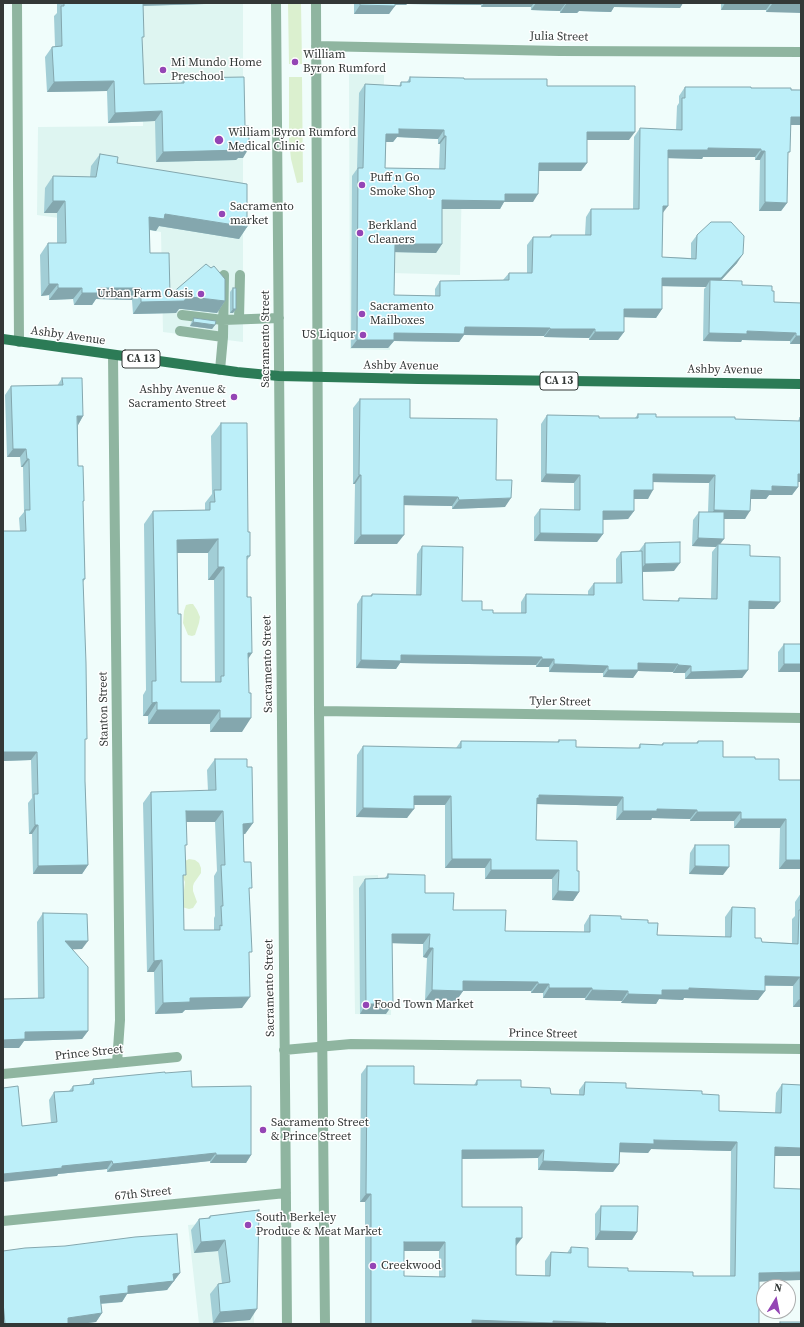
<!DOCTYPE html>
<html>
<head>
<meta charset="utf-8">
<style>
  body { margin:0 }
  #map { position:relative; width:804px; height:1327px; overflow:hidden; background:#f0fdfb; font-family:"Source Serif 4",serif }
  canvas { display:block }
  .frame { position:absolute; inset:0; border:4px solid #333837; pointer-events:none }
  .north { position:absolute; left:756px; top:1279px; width:40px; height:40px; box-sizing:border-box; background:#fff; border:1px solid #adafaf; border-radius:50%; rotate:10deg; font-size:11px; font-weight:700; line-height:16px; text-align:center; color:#333837 }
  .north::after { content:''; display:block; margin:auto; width:14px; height:18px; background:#9445b5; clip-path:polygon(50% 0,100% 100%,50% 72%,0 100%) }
</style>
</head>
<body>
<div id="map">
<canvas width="804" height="1327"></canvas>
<div class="frame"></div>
<div class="north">N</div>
</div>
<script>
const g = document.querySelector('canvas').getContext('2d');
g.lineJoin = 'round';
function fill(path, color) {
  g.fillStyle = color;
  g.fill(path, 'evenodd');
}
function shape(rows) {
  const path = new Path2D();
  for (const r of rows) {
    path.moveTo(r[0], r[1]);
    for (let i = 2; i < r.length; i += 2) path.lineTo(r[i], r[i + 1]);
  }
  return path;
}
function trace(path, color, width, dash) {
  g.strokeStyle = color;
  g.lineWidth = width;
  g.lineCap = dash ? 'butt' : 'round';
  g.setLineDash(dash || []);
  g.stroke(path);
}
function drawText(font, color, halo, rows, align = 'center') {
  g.font = font + ' "Source Serif 4",serif';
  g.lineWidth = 3;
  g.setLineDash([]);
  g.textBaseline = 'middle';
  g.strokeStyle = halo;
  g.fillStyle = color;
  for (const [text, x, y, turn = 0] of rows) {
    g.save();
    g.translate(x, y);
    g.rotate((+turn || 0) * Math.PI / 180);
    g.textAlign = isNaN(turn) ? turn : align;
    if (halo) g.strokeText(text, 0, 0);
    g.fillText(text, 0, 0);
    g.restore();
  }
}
fill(shape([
  [142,3,243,3,243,342,163,332,161,232,37,215,38,127,143,126],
  [349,74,384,75,383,176,462,177,460,275,392,273,390,350,350,349],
  [378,875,380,964,392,964,391,1015,355,1014,353,876],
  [255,1220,254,1324,199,1324,188,1225]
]), '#def5f1');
fill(shape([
  [288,3,301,3,302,64,289,64],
  [289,77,302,77,303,182,297,183,291,159,289,140],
  [190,604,193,604,197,610,200,617,199,623,195,635,192,636,188,635,183,623,184,611,186,605],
  [189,859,195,860,199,863,201,868,201,873,194,883,193,886,193,891,197,902,193,908,189,909,182,907,185,882,180,871,183,862]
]), '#dbf0cf');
trace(shape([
  [17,3,19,342],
  [276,3,287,1324],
  [316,3,319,711,325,1324],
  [316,46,560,51,801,52],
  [182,315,223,320,279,318],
  [239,319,240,275],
  [180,331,223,337],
  [113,355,120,1020,117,1063],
  [220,370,223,337,224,275],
  [319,711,801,718],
  [284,1050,351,1044,801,1049],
  [3,1074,177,1057],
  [3,1221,286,1193]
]), '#8fb5a0', 10);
trace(shape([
  [3,339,237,372,279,376,418,379,801,384]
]), '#2c7b56', 10);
fill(shape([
  [57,3,238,3,143,6,142,40,144,84,181,83,184,78,243,158,238,158,236,160,156,162,155,121,108,123,107,91,47,92,45,57,52,47,55,46,54,16,57,13],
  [354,3,683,3,680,8,614,7,611,12,579,11,577,13,560,13,560,11,531,10,531,7,481,7,481,5,407,4,406,5,395,5,389,14,354,14],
  [721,3,801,3,766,12,766,10,721,10],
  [410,77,464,79,547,86,629,140,587,140,587,163,581,171,539,171,533,202,504,202,500,209,442,209,442,244,436,253,395,252,394,295,435,296,435,289,440,281,503,280,509,273,527,273,527,245,533,237,549,237,551,235,585,235,586,217,591,209,633,209,634,137,640,128,676,130,677,106,679,103,679,96,685,87,751,88,801,90,801,125,791,125,788,156,787,203,781,211,759,211,760,160,755,160,755,157,703,157,702,159,668,158,663,213,662,257,691,258,691,243,697,235,737,263,720,281,772,291,774,302,801,303,801,344,790,344,790,341,742,340,741,342,703,341,704,289,706,287,662,286,662,309,656,318,624,317,624,332,618,340,589,340,589,338,544,337,544,336,464,335,459,342,394,341,388,348,351,348,352,176,357,169,359,93,365,84,399,86,401,82,407,82],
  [397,137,438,139,438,144,440,144,439,169,385,168,386,142,393,142],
  [100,154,247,227,239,239,159,226,156,231,150,230,150,253,170,295,225,301,217,313,182,309,179,309,176,313,133,314,132,300,96,299,92,305,74,305,73,299,49,300,49,295,41,296,40,255,48,243,57,243,57,213,44,213,45,188,53,176,90,177,91,166],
  [233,288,236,309,233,313,230,313,230,292],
  [194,318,215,325,212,329,190,326,191,323],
  [62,378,83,416,78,425,78,466,83,504,85,579,83,582,85,781,88,865,82,874,33,874,32,834,29,834,28,803,32,798,31,760,3,761,20,531,19,518,24,512,23,467,21,467,20,457,7,457,5,395,11,386,57,386],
  [360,399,410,418,496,480,505,507,452,509,452,506,404,505,397,544,354,544,355,484,353,484,353,408],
  [638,414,656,417,798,421,800,417,798,487,792,495,769,495,766,499,751,499,745,519,724,519,720,544,750,556,774,609,749,609,748,670,742,678,685,679,685,673,673,673,673,672,638,671,633,678,603,677,603,673,549,672,549,667,536,667,536,665,400,663,396,669,356,668,357,604,362,596,370,596,372,594,416,595,417,554,422,546,462,601,482,610,493,613,521,613,521,602,526,594,588,595,588,591,594,583,616,583,616,559,621,552,639,551,645,543,674,571,643,572,643,600,677,601,679,598,711,599,712,552,716,547,692,546,693,520,699,512,708,512,709,483,653,482,648,499,634,499,634,511,628,519,603,520,603,534,597,542,534,541,534,517,540,509,574,510,574,483,541,482,541,424,547,415,599,418,635,418],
  [221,423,248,532,250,556,247,560,248,659,242,732,210,732,210,724,148,724,148,716,143,716,143,695,146,690,144,524,153,511,205,510,205,503,212,494,211,436],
  [177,553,208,553,208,580,214,580,215,682,181,682,178,614],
  [784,644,801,644,778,672,778,652],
  [559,740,576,747,638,748,640,744,661,745,663,743,696,743,698,741,723,757,755,759,779,780,801,869,779,869,780,828,734,828,734,821,690,821,690,819,652,818,651,820,616,820,617,806,537,804,536,840,577,871,579,892,573,901,552,900,552,879,485,879,485,868,445,868,445,805,414,805,407,818,356,817,357,755,363,746,456,748,461,741,557,742],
  [215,759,247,767,253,823,245,834,244,834,244,862,249,892,249,956,242,1008,185,1010,182,1013,155,1014,154,972,147,972,143,803,151,792,208,791,207,770],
  [186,822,215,822,217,871,214,876,215,916,214,918,214,930,184,930,183,879],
  [695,845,723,875,689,874,690,853],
  [388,874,425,893,453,910,505,931,584,932,584,925,590,915,621,919,648,923,657,935,725,937,725,917,732,907,755,938,762,942,792,943,792,919,795,916,795,902,801,893,801,1007,793,1007,793,986,765,986,765,991,758,1000,684,998,683,1000,659,999,656,1004,621,1003,622,1001,585,1000,585,998,543,998,543,993,531,993,531,991,463,991,456,1001,425,1000,427,958,423,957,423,944,392,943,386,1014,360,1014,359,888,365,879,385,878],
  [43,913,82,949,72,949,88,1031,82,1039,24,1041,19,1048,38,998,37,922],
  [367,1066,414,1084,474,1085,477,1080,521,1087,551,1094,579,1095,579,1090,585,1082,626,1088,702,1094,719,1111,775,1113,776,1093,782,1084,801,1085,775,1156,759,1281,759,1324,365,1324,365,1202,360,1202,361,1074],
  [651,1149,731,1151,730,1276,693,1276,628,1271,588,1267,571,1247,567,1253,551,1252,545,1261,545,1276,516,1275,516,1246,462,1207,462,1159,538,1158,538,1170,613,1172,619,1164,619,1152,648,1153],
  [404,1251,439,1251,439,1277,404,1276],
  [165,1073,192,1087,251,1155,246,1163,210,1163,210,1161,107,1172,107,1169,58,1174,57,1176,22,1126,51,1123,49,1100,54,1092,69,1091,73,1086,89,1084,93,1079],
  [601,1206,637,1232,632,1240,595,1240,595,1214],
  [259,1210,250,1320,213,1323,210,1294,218,1284,222,1283,218,1251,194,1253,191,1230,199,1219,208,1218,210,1216],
  [3,1251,180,1273,167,1290,127,1294,122,1302,101,1304,102,1313,96,1322,80,1324,3,1324]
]), '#a2ced6');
fill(shape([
  [138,3,238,3,136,6],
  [391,3,482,3,481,5,407,4,406,5,389,5],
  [484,3,534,3,531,7,481,7],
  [536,3,566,3,560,11,531,10],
  [583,3,683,3,680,8,614,7,611,12,579,11,577,13,560,13,566,4],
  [725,3,771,3,766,10,721,10],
  [772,4,801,4,801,13,766,12],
  [360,5,395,6,389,14,354,14],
  [114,81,107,91,47,92,54,82],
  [162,111,155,121,108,123,115,113],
  [791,117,801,117,801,125,785,125],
  [399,129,444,130,438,139,397,137,393,142,380,142,386,134],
  [587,132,635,132,629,140,581,140],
  [444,136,446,136,440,144,438,144],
  [243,148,249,148,243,158,238,158,236,160,156,162,163,152],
  [708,148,761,149,755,157,703,157,702,159,662,158,668,150],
  [761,151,765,151,760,160,755,160],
  [539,163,587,163,581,171,533,171],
  [505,194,538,194,533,202,504,202,500,209,436,209,442,200],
  [53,201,65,201,57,213,44,213],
  [765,202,787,203,781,211,759,211],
  [663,206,668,206,662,214],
  [165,214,247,227,239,239,159,226,156,231,141,228,149,217],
  [395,244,442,244,436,253,389,252],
  [743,254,737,263,715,287,710,280,706,287,656,286,662,278],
  [49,284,58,284,49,295,41,296],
  [58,288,82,288,73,299,49,300],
  [100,288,141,288,132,300,96,299,92,305,74,305,82,293],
  [187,297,191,297,225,301,217,313,182,309,179,309,176,313,133,314,141,302],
  [233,309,236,309,233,313,230,313],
  [624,309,662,309,656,318,618,317],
  [193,322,215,325,212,329,190,326],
  [465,327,550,328,544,336,464,335,459,342,394,341,388,348,351,348,357,340,394,333],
  [550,329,595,329,589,338,544,337],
  [747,331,796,333,790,341,742,340,741,342,703,341,709,333],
  [595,332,624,332,618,340,589,340],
  [796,336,801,336,801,344,790,344],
  [77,416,83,416,78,425],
  [13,449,26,449,20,457,7,457],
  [27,459,29,459,23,467,21,467],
  [546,474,580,475,574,483,541,482],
  [653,474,715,475,709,483,648,482],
  [798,474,801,474,801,482,792,482],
  [359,475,361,475,355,484,353,484],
  [772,486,798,487,792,495,769,495,766,499,745,499,751,490],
  [634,490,653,490,648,499,628,499],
  [404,496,458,497,452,506,397,505],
  [511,498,505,507,452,509,459,500],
  [714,510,750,511,745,519,708,519],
  [603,511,634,511,628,519,598,520],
  [540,533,603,534,597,542,534,541],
  [361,535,404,535,397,544,354,544],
  [698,538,724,539,718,547,718,544,716,547,692,546],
  [218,539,208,553,168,553,177,540],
  [680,563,674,571,639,572,645,564],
  [218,567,224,567,214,580,208,580],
  [749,601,780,602,774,609,743,609],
  [248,653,252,653,243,667],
  [401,655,542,657,536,665,400,663,396,669,356,668,361,660],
  [542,659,554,659,549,667,536,667],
  [638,663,678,664,673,672,638,671,633,678,603,677,608,670],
  [554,664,608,666,603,673,549,672],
  [784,664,801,664,801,672,778,672],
  [678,665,691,666,685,673,673,673],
  [748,670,742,678,685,679,691,672],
  [157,702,148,716,143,716,152,703],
  [157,710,220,710,210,724,148,724],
  [220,718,251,718,242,732,210,732],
  [3,752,37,752,31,760,3,761],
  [539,795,623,797,617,806,534,804,532,807],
  [414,796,451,796,445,805,408,805],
  [363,808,414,809,407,818,356,817],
  [657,809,697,810,690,819,652,818,651,820,616,820,623,811],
  [186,811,223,811,215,822,178,822],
  [697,812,741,812,734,821,690,821],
  [741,819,786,819,780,828,734,828],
  [253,823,245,834,236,835,243,824],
  [35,825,38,825,32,834,29,834],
  [452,859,491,859,485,868,445,868],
  [786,860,801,860,801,869,779,869],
  [88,865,82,874,33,874,38,866],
  [695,866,729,867,723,875,689,874],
  [491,870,559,870,552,879,485,879],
  [558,891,579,892,573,901,552,900],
  [392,934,430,934,423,944,385,943],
  [65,941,88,941,82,949,59,950],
  [429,948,433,948,427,958,423,957],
  [162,960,154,972,147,972,154,961],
  [765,976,800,977,793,986,759,985],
  [463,981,538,982,531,991,457,991],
  [538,984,549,984,543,993,531,993],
  [549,988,592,988,585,998,543,998],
  [689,988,765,991,758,1000,684,998,683,1000,659,999,656,1004,621,1003,628,994,662,990],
  [432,990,463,991,456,1001,425,1000],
  [592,990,628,991,622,1001,585,1000],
  [250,997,242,1008,185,1010,182,1013,155,1014,163,1003,190,998],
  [800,998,801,998,801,1007,793,1007],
  [366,1004,393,1004,386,1014,360,1014],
  [88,1031,82,1039,24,1041,19,1048,3,1048,3,1040,25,1032],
  [654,1140,737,1142,731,1151,651,1149,648,1153,614,1152,620,1143],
  [775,1147,801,1148,801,1156,769,1156],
  [462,1150,544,1150,538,1158,456,1159],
  [216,1153,210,1161,107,1172,113,1164],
  [216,1155,251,1155,246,1163,210,1163],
  [112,1161,107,1169,58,1174,57,1176,3,1182,3,1174,62,1166],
  [543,1161,619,1164,613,1172,538,1170],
  [366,1194,371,1194,365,1202,360,1202],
  [600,1231,637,1232,632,1240,595,1240],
  [516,1238,522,1238,516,1246],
  [225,1240,218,1251,194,1253,201,1242],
  [404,1242,445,1242,439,1251,398,1251],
  [801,1272,801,1280,753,1282,759,1273],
  [180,1273,167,1290,127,1294,122,1302,94,1304,100,1296,128,1286,173,1274],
  [257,1309,250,1320,213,1323,220,1312],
  [102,1313,96,1322,80,1324,63,1324,68,1318],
  [472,1320,553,1321,606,1323,606,1324,470,1324]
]), '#84a7ae');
const building = shape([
  [64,3,143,3,144,37,142,37,144,84,184,83,184,78,244,77,245,126,249,126,249,148,243,148,243,150,163,152,162,111,115,113,114,81,54,82,52,47,62,46,61,6,64,6,64,3],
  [360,3,395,3,395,6,360,5,360,3],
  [566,3,583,3,583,4,566,4,566,3],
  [772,3,801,3,801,4,772,4,772,3],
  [410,77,464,78,464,79,547,79,547,86,635,86,635,132,587,132,587,163,539,163,538,194,505,194,505,201,442,200,442,244,395,244,394,295,440,296,440,281,509,280,509,273,532,273,533,237,551,237,551,235,591,235,591,209,639,209,640,128,682,130,682,98,685,98,685,87,751,87,751,88,791,88,791,90,801,90,801,117,791,117,790,152,788,152,787,203,765,202,765,151,761,151,761,149,708,148,708,150,668,150,668,206,663,206,662,257,696,259,697,235,711,222,731,222,744,236,743,254,721,278,662,278,662,309,624,309,624,332,595,332,595,329,550,329,550,328,465,327,464,334,394,333,394,340,357,340,358,168,363,168,365,84,401,86,401,82,410,82,410,77],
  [399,129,444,130,444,136,446,136,445,169,385,168,386,134,399,134,399,129],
  [100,154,118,157,117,163,247,184,247,227,165,214,164,219,149,217,150,253,169,253,170,295,206,264,211,268,214,266,225,279,225,301,191,297,187,297,184,301,141,302,141,288,100,288,100,293,82,293,82,288,58,288,58,284,49,284,48,243,66,243,65,201,53,201,53,176,96,177,100,154],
  [710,280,742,281,742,285,772,286,772,291,774,291,774,302,801,303,801,336,796,336,796,333,747,331,747,334,709,333,710,280],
  [233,288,236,288,236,309,233,309,233,288],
  [194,318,216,321,215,325,193,322,194,318],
  [62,378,82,378,83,416,77,416,78,466,83,466,84,501,83,501,85,579,83,579,86,663,87,739,85,739,85,781,88,865,38,866,38,825,35,825,34,794,38,794,37,752,3,752,3,531,26,531,25,510,30,510,29,459,27,459,26,449,13,449,11,386,63,385,62,378],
  [360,399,410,399,410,418,497,419,496,480,512,480,511,498,459,500,458,497,404,496,404,535,361,535,361,475,359,475,360,399],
  [638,414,656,414,656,417,735,417,735,419,800,421,800,417,801,417,801,474,798,474,798,487,772,486,772,491,751,490,750,511,714,510,715,475,653,474,653,490,634,490,634,511,603,511,603,534,540,533,540,509,580,510,580,475,546,474,547,415,599,416,599,418,638,418,638,414],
  [221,423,247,423,248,532,250,532,250,556,247,556,247,597,251,597,252,653,248,653,249,693,251,693,251,718,220,718,220,710,157,710,157,702,152,703,152,681,156,681,153,511,210,510,210,502,215,502,214,490,221,490,221,423],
  [218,539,218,567,224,567,224,676,221,676,221,682,181,682,181,614,178,614,177,540,218,539],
  [699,512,724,512,724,539,698,538,699,512],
  [680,542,680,563,645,564,645,543,680,542],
  [718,544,750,545,750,556,780,557,780,602,749,601,748,670,691,672,691,666,678,665,678,664,638,663,638,670,608,670,608,666,554,664,554,659,542,659,542,657,401,655,401,661,361,660,362,596,372,596,372,594,421,595,422,546,463,547,462,601,482,601,482,610,493,610,493,613,526,613,526,594,594,595,594,583,622,583,621,552,642,551,643,600,679,601,679,598,717,599,718,544],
  [784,644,801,644,801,664,784,664,784,644],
  [559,740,576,740,576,747,628,748,640,748,640,744,663,745,663,743,698,743,698,741,723,741,723,757,755,757,755,759,779,759,779,780,801,780,801,860,786,860,786,819,741,819,741,812,697,812,697,810,657,809,657,811,623,811,623,797,539,795,539,798,537,798,536,840,577,841,577,871,579,871,579,892,558,891,559,870,491,870,491,859,452,859,451,796,414,796,414,809,363,808,363,746,461,748,461,741,559,742,559,740],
  [215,759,247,759,247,767,252,767,253,823,243,824,244,862,251,862,252,888,249,888,252,952,249,952,250,997,190,998,190,1002,163,1003,162,960,154,961,151,792,216,790,215,759],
  [186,811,223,811,225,865,221,865,223,906,221,906,222,926,220,925,220,930,184,930,183,875,186,875,185,845,187,845,186,811],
  [695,845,729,845,729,867,695,866,695,845],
  [388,874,425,875,425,893,454,893,453,910,506,910,505,931,590,932,590,915,621,916,621,919,648,920,648,923,658,923,657,935,731,937,732,907,755,908,755,938,761,938,762,942,798,944,799,910,801,910,801,998,800,998,800,977,765,976,765,991,689,988,689,990,662,990,662,995,628,994,628,991,592,990,592,988,549,988,549,984,538,984,538,982,463,981,463,991,432,990,433,948,429,948,430,934,392,934,393,1004,366,1004,365,879,388,878,388,874],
  [43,913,87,914,88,941,65,941,88,967,88,1031,25,1032,25,1039,3,1040,3,999,44,998,43,913],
  [367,1066,414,1066,414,1084,477,1085,477,1080,521,1080,521,1087,550,1088,551,1094,584,1095,585,1082,626,1083,626,1088,702,1091,702,1094,719,1095,719,1111,781,1113,782,1084,801,1085,801,1148,775,1147,774,1188,801,1189,801,1272,759,1273,759,1324,606,1324,606,1323,553,1321,553,1323,472,1320,472,1324,371,1324,371,1194,366,1194,367,1066],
  [654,1140,737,1142,735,1276,693,1276,693,1272,628,1271,628,1268,588,1267,588,1248,571,1247,571,1253,551,1252,550,1276,516,1275,516,1238,522,1238,522,1207,462,1207,462,1150,544,1150,543,1161,619,1164,620,1143,654,1144,654,1140],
  [404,1242,445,1242,445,1277,404,1276,404,1242],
  [191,1071,192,1087,251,1086,251,1155,216,1155,216,1153,113,1164,112,1161,62,1166,62,1168,3,1174,3,1088,18,1086,22,1126,57,1122,54,1092,73,1091,73,1086,94,1084,93,1079,165,1072,165,1073,191,1071],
  [601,1206,638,1206,637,1232,600,1231,601,1206],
  [259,1210,257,1309,220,1312,218,1284,230,1282,225,1240,201,1242,199,1219,210,1218,210,1216,259,1210],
  [177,1234,180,1273,173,1274,174,1281,128,1286,128,1293,100,1296,102,1313,68,1318,68,1324,5,1324,3,1302,3,1251,25,1248,65,1246,135,1237,177,1234],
  [780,1322,801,1322,801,1324,780,1324,780,1322]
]);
fill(building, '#bceff9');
trace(building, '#84a7ae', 1);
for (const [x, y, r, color] of [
  [295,62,4,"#9445b5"],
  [163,70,4,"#9445b5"],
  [219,140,5,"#9445b5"],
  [362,185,4,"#9445b5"],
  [222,214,4,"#9445b5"],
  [360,233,4,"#9445b5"],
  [201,294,4,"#9445b5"],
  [362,314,4,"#9445b5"],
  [363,335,4,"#9445b5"],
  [234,397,4,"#9445b5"],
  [366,1005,4,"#9445b5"],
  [263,1130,4,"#9445b5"],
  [248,1225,4,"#9445b5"],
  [373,1266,4,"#9445b5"]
]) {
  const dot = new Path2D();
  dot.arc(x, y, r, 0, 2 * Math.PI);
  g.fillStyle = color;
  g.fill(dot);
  trace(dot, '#fff', 1.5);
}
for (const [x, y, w] of [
  [141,359,38],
  [559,381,38]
]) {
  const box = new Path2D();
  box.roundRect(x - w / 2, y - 9, w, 18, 3);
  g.fillStyle = '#fff';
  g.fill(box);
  trace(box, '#333837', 1);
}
drawText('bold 11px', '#333837', null, [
  ["CA 13",141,359],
  ["CA 13",559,381]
]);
drawText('12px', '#333837', '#fff', [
  ["Julia Street",559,37,1],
  ["Ashby Avenue",68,336,8],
  ["Sacramento Street",266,339,-90],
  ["Ashby Avenue",401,366,1],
  ["Ashby Avenue",725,370,1],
  ["Sacramento Street",268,664,-91],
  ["Tyler Street",560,702,1],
  ["Stanton Street",104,709,-91],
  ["Sacramento Street",270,988,-91],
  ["Prince Street",543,1034,1],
  ["Prince Street",89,1053,-6],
  ["67th Street",143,1194,-6]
]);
drawText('12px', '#333837', '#fff', [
  ["William",303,55],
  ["Byron Rumford",303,69],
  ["Mi Mundo Home",171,63],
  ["Preschool",171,77],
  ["William Byron Rumford",228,133],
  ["Medical Clinic",228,147],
  ["Puff n Go",370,178],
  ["Smoke Shop",370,192],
  ["Sacramento",230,207],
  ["market",230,221],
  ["Berkland",368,226],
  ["Cleaners",368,240],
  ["Urban Farm Oasis",193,294,"right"],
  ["Sacramento",370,307],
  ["Mailboxes",370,321],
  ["US Liquor",355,335,"right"],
  ["Ashby Avenue &",226,390,"right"],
  ["Sacramento Street",226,404,"right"],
  ["Food Town Market",374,1005],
  ["Sacramento Street",271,1123],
  ["& Prince Street",271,1137],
  ["South Berkeley",256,1218],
  ["Produce & Meat Market",256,1232],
  ["Creekwood",381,1266]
], 'left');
</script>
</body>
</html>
